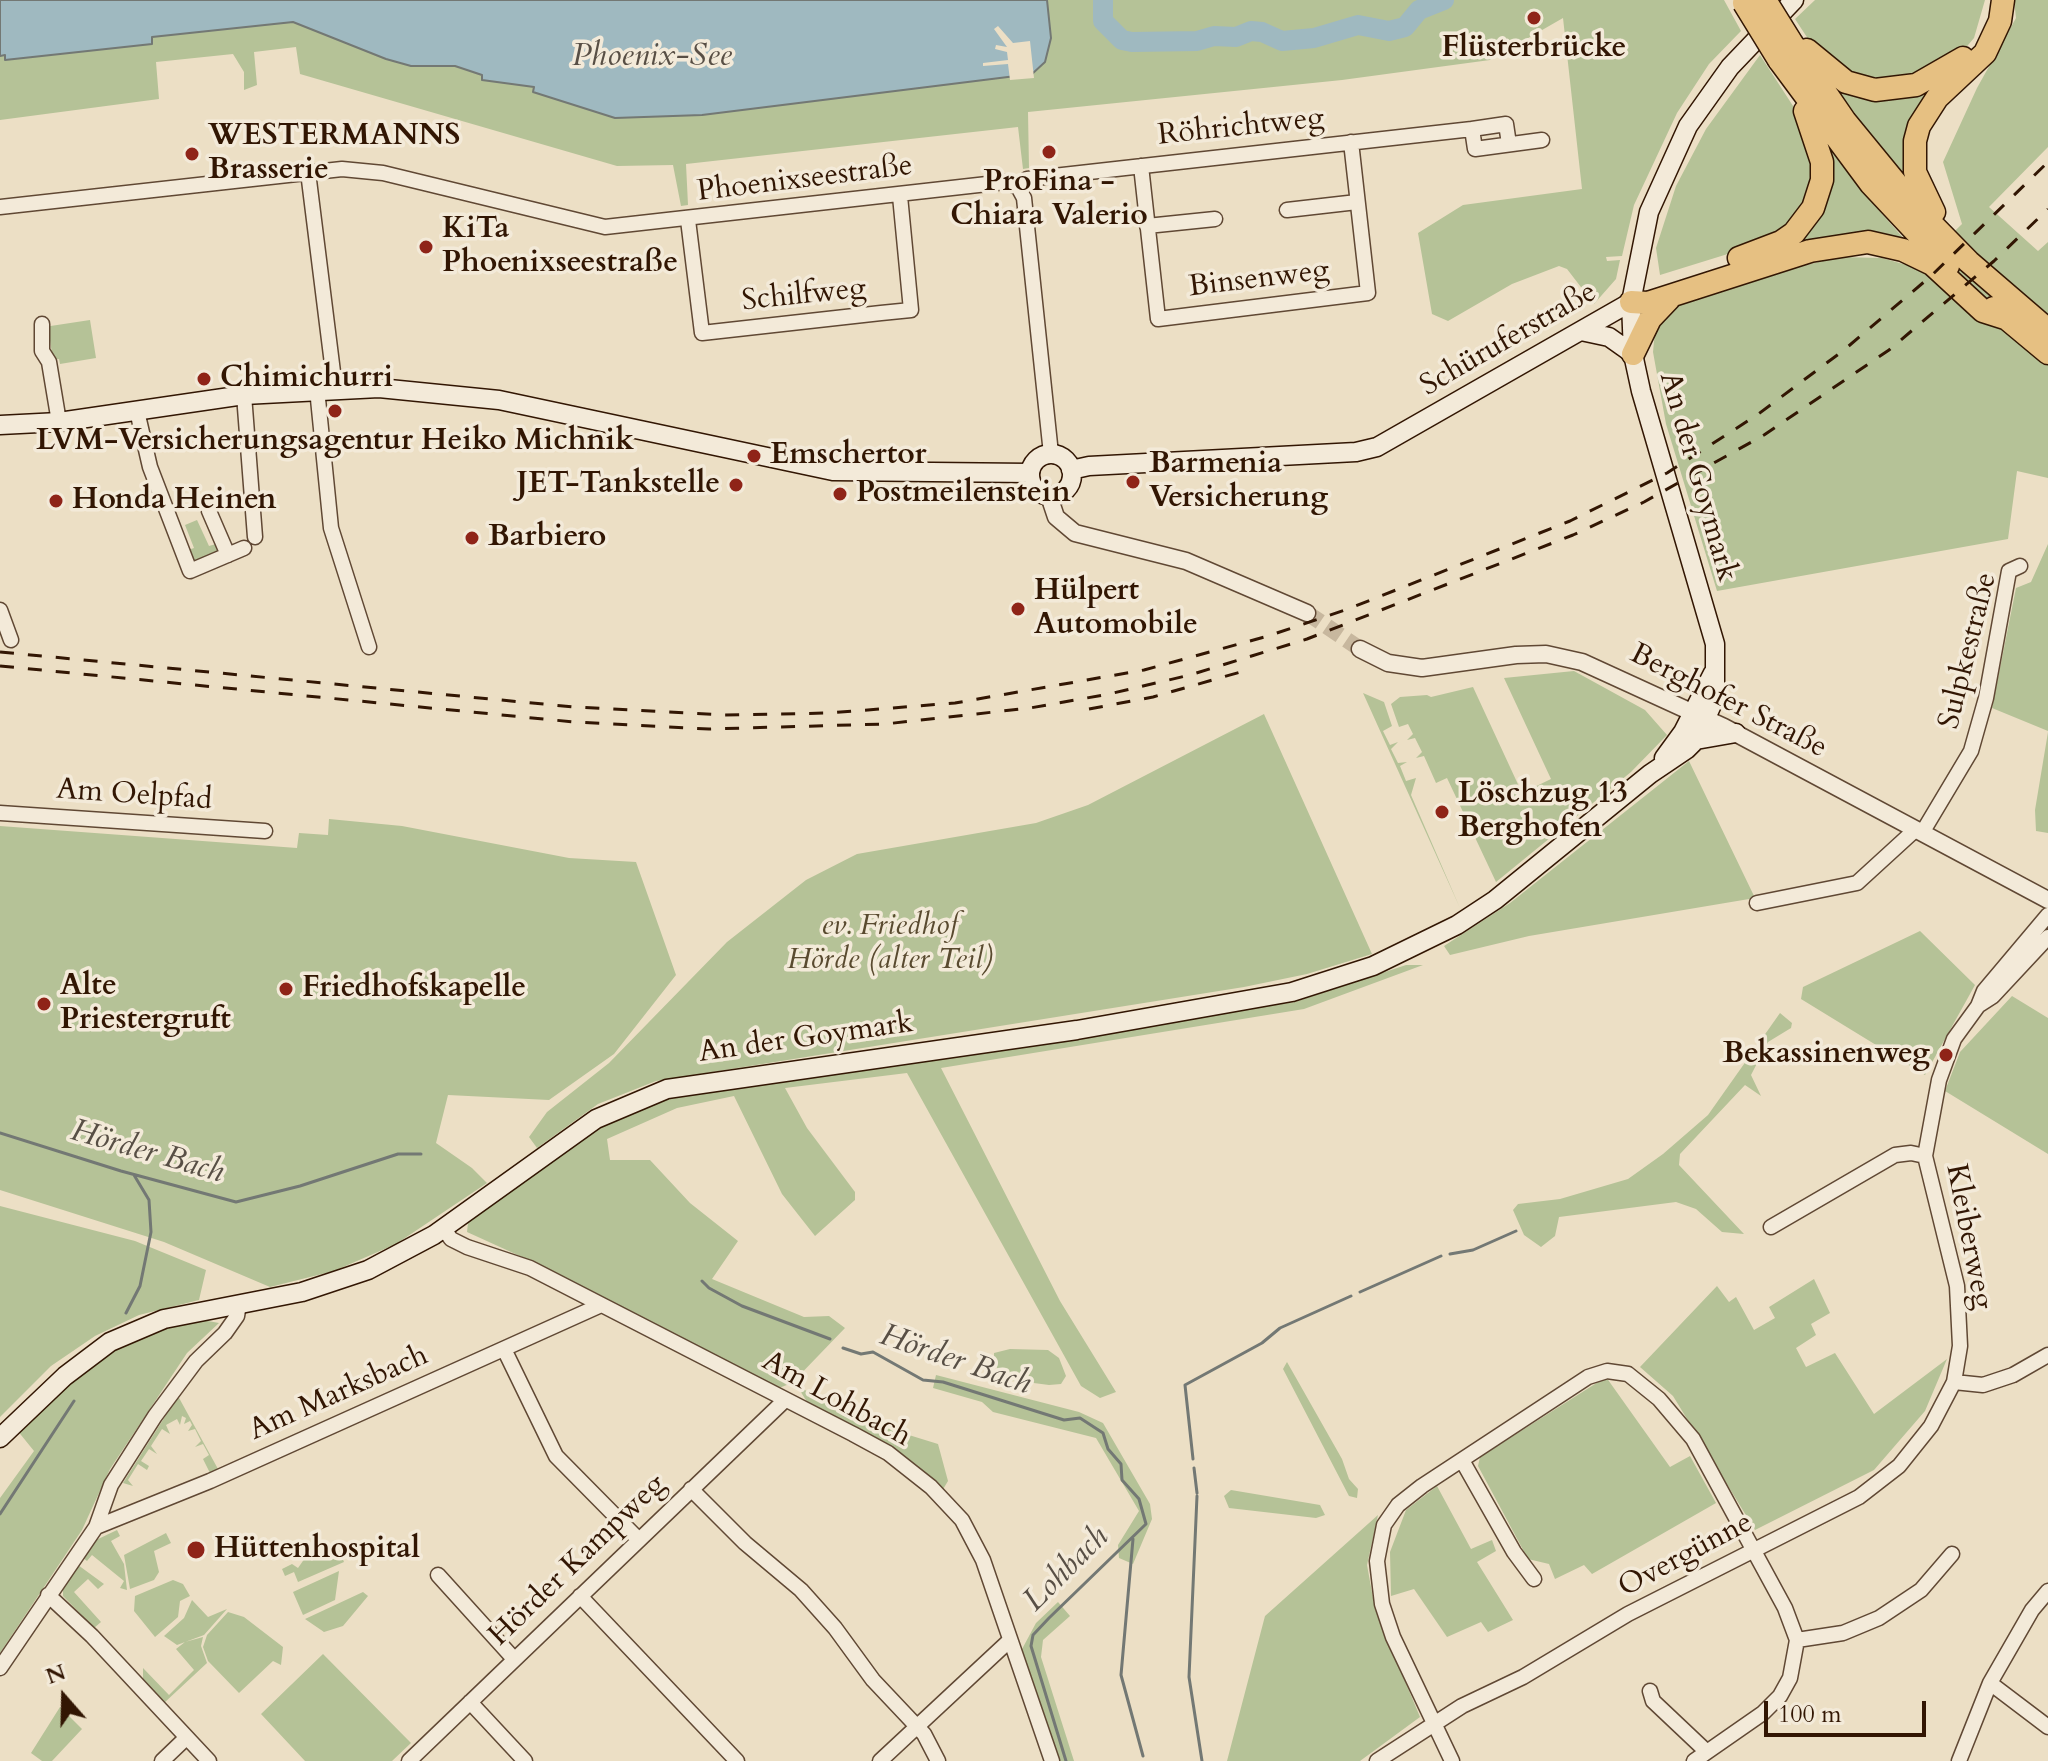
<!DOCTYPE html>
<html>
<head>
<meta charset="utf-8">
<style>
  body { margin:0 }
  #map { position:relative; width:2048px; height:1761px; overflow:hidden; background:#ecdfc5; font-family:Cardo,serif }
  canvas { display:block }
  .north { position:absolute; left:24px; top:1657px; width:80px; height:80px; -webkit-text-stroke:6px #f3ead9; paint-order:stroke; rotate:340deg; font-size:22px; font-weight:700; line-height:32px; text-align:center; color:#321603 }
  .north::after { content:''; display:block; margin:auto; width:28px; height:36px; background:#321603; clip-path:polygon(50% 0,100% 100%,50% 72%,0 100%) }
  .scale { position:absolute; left:1764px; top:1701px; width:162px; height:36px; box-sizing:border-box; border:4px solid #321603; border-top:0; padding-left:10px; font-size:24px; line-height:28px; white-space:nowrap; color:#321603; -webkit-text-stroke:6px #f3ead9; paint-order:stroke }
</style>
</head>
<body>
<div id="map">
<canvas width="2048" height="1761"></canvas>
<div class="north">N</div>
<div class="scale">100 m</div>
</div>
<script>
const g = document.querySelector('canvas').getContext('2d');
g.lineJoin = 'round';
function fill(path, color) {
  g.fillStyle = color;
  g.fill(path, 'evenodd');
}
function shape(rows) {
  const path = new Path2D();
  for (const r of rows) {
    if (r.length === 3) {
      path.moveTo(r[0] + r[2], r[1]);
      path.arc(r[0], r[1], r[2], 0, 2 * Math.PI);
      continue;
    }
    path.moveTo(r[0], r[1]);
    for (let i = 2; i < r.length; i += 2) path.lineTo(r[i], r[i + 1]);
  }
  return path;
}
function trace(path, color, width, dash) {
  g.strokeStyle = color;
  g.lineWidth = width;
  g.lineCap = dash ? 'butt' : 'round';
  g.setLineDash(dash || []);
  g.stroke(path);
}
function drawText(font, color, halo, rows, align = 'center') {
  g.font = font + ' Cardo,serif';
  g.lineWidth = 7;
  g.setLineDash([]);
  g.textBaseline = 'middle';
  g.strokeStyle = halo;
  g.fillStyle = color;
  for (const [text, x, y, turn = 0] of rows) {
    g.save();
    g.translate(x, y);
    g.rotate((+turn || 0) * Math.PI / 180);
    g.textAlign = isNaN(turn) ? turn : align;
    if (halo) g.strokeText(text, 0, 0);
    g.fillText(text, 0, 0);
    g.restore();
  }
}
fill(shape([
  [0,0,1724,0,1741,31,1709,64,1677,113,1634,205,1622,256,1606,257,1607,261,1620,260,1616,279,1594,304,1567,269,1559,266,1512,284,1448,321,1432,314,1418,233,1463,205,1582,189,1563,18,1490,60,1342,80,1028,112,1029,168,1023,169,1018,127,686,164,688,205,681,206,673,165,617,166,300,74,296,47,254,52,257,85,244,90,244,72,233,54,156,62,159,99,0,120],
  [1815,0,1985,0,1974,38,1963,51,1932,72,1865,83,1820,57,1795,19],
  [2014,0,2048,0,2048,147,1989,207,2038,251,2048,242,2048,478,2017,471,2008,539,1717,591,1666,424,1653,352,1655,331,1666,308,1741,281,1839,257,1882,258,1917,268,1962,224,1943,162,1977,88,2016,18],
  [1760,55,1806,126,1815,168,1800,216,1760,244,1660,275,1656,248,1676,186,1706,129],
  [1830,80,1939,86,1912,184,1870,134],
  [1827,146,1862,191,1905,240,1786,247],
  [90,320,96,358,60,364,59,359,53,360,49,334,44,327],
  [197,520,209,546,216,544,219,551,197,563,185,551,194,548,185,525],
  [2048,544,2048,731,1992,708,2016,588,2031,582],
  [1574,671,1645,710,1667,735,1631,772,1496,882,1447,778,1436,783,1424,756,1416,758,1422,752,1415,738,1407,740,1413,734,1408,724,1399,727,1391,704,1400,697,1427,695,1431,697,1473,687,1522,793,1551,779,1504,678],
  [1363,693,1384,702,1392,726,1383,731,1390,745,1398,742,1391,749,1398,763,1407,762,1400,766,1406,781,1416,778,1411,795,1460,908],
  [1264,714,1372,954,1307,974,1244,987,656,1081,598,1104,537,1148,529,1137,547,1112,609,1063,727,942,806,880,857,854,1036,823,1088,805],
  [2048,732,2048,833,2036,831,2035,810],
  [1689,761,1755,898,1529,936,1450,955,1444,946,1510,903],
  [329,819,402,826,569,858,636,862,676,975,614,1054,549,1100,448,1095,436,1143,472,1168,487,1183,396,1244,334,1271,270,1287,164,1242,0,1190,0,826,297,848,299,833,328,835],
  [1920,931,1975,985,1925,1075,1801,999,1803,987],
  [1406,965,1423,965,1304,1009,941,1068,1060,1301,1116,1392,1100,1398,1081,1386,907,1073,785,1088,807,1128,855,1192,855,1200,815,1236,782,1194,734,1096,677,1108,607,1139,610,1160,650,1160,690,1203,738,1241,712,1279,804,1317,829,1316,845,1328,792,1383,779,1388,544,1267,467,1232,468,1223,566,1149,619,1116,667,1098,1295,1002],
  [2012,996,2048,1018,2048,1154,1945,1091,1960,1052],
  [1780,1013,1792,1023,1791,1028,1768,1042,1751,1075,1761,1096,1745,1085,1680,1154,1679,1165,1744,1234,1722,1232,1696,1209,1676,1202,1559,1217,1555,1236,1541,1247,1524,1235,1513,1210,1518,1204,1560,1199,1628,1179,1663,1154,1708,1115],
  [0,1206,135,1241,206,1270,199,1300,139,1315,95,1336,51,1366,0,1417],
  [1814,1279,1830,1313,1811,1324,1816,1335,1796,1348,1806,1367,1835,1353,1874,1414,1947,1359,1925,1411,1874,1470,1755,1530,1673,1396,1640,1367,1717,1286,1729,1302,1736,1297,1754,1330,1775,1318,1769,1307],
  [197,1319,219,1323,187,1353,110,1469,82,1530,0,1653,0,1498,34,1451,17,1430,74,1375,126,1342],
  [1010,1349,1048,1350,1059,1358,1066,1376,1061,1384,1049,1385,1003,1379,994,1362,994,1353],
  [1287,1362,1342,1459,1349,1479,1358,1489,1357,1498,1349,1496,1283,1369],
  [936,1375,1079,1412,1103,1423,1150,1504,1152,1519,1133,1564,1119,1558,1118,1545,1139,1511,1096,1438,993,1412,982,1402,933,1388],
  [1606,1377,1670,1467,1690,1456,1716,1503,1592,1574,1584,1565,1555,1579,1549,1564,1528,1559,1478,1466,1480,1457],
  [797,1386,870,1423,938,1444,948,1481,942,1491,811,1408],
  [178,1396,218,1469,210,1473,203,1459,209,1455,203,1444,195,1447,201,1441,195,1429,188,1431,192,1425,190,1421,184,1424,186,1418,182,1416,180,1425,177,1419,166,1425,170,1434,162,1429,151,1446,157,1454,149,1449,141,1461,149,1466,147,1470,138,1464,128,1480,133,1486,123,1483],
  [1437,1486,1471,1549,1492,1540,1496,1551,1477,1562,1513,1620,1488,1632,1481,1622,1447,1637,1414,1589,1391,1596,1390,1552,1406,1510],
  [1231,1490,1320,1505,1325,1515,1316,1518,1229,1508,1224,1496],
  [1378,1515,1367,1565,1375,1609,1420,1717,1360,1761,1227,1761,1265,1616],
  [117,1530,120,1536,111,1541,124,1564,127,1590,120,1588,124,1581,92,1555,87,1561,83,1558,94,1541],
  [166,1533,171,1543,154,1551,159,1572,154,1580,130,1589,124,1555],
  [337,1545,344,1562,298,1582,294,1572,285,1576,282,1569,292,1564,298,1568,305,1558],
  [78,1565,104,1584,98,1589,88,1579,74,1592,101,1622,94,1628,63,1596,63,1588],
  [339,1571,335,1600,303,1615,293,1592],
  [173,1580,183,1584,190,1596,180,1601,178,1617,155,1637,134,1611,135,1596],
  [363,1592,368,1596,343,1626,324,1632,305,1619],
  [192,1600,208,1617,227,1609,204,1635,177,1645,164,1636,184,1618],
  [1058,1602,1070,1616,1043,1640,1041,1657,1074,1761,1058,1761,1021,1651,1036,1623],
  [228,1612,244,1617,283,1647,281,1665,273,1661,239,1693,208,1661,203,1647,207,1635],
  [203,1637,201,1646,207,1663,164,1703,143,1681,143,1668,169,1695,194,1670,176,1649,185,1642],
  [323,1654,411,1743,392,1761,305,1761,261,1714],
  [60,1707,82,1729,52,1761,42,1761,31,1753]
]), '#b5c297');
const water = shape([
  [0,0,1047,0,1051,38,1045,62,1032,74,702,115,615,118,533,92,534,87,482,80,482,75,455,66,411,66,386,59,293,22,152,37,152,44,5,60,5,55,0,56,0,0]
]);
fill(water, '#9fb9c0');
trace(water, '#737874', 2);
fill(shape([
  [998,26,1013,43,1030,41,1034,78,1010,80,1008,64,983,66,983,63,1008,60,1007,52,995,49,996,45,1007,47,994,29]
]), '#ecdfc5');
trace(shape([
  [0,1133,121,1171,236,1202,300,1186,398,1154,421,1154],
  [1450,1254,1473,1250,1516,1231],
  [702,1281,709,1288,742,1306,830,1339],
  [1360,1292,1441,1256],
  [126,1313,140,1286,151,1232,149,1200,134,1175],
  [843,1348,861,1354,873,1352,923,1380,943,1382,1064,1420,1080,1418,1103,1433,1108,1449,1121,1464,1122,1480,1139,1499,1146,1524,1049,1618,1033,1635,1031,1646,1066,1761],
  [1193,1459,1185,1385,1262,1343,1280,1328,1351,1296],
  [1194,1468,1197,1493],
  [1197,1496,1189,1677,1202,1761],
  [0,1514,74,1401],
  [1133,1539,1121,1675,1143,1756]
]), '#737874', 3);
trace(shape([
  [1103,0,1103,21,1122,40,1132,42,1197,41,1214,36,1236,37,1251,31,1262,32,1282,41,1314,38,1358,25,1389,31,1405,27,1419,10,1444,0]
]), '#9fb9c0', 20);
trace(shape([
  [1307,613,1360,649]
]), '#c7b79e', 16, [16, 8]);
const minor = shape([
  [1509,144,1506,124,1472,129,1475,149,1542,140],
  [1141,166,1158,319,1368,293,1351,142],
  [308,172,335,388],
  [1018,187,1027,179,1472,129],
  [0,207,342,169,383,173,605,227,1005,182,1018,187,1024,198,1051,454],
  [1287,210,1357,202],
  [688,220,702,333,881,313,911,310,900,196],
  [1147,226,1215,219],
  [42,324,42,351,49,362,59,422],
  [317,389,331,528,369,647],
  [244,395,255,537],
  [137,411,150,467,190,571,244,548],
  [209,511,228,555],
  [0,610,11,640],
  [0,813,265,831],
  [1922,833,1971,751,1986,698,2009,571,2020,566],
  [1757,903,1857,883,1915,830],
  [1979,1005,1993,996,2048,937],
  [1771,1227,1895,1155,1911,1153,1925,1156],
  [444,1229,451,1239,467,1247,530,1268,853,1434,888,1453,931,1487,962,1520,983,1560,1052,1761],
  [504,1349,556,1456,639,1540],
  [1954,1382,1983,1385,2013,1375,2048,1355],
  [1463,1462,1514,1552,1534,1579],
  [691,1489,745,1543,801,1590,835,1628,873,1680,924,1734,938,1761],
  [96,1527,111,1485,155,1416,196,1361,225,1333,237,1316,239,1304],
  [438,1575,514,1659],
  [48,1595,92,1636,209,1761],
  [580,1596,737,1761],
  [1797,1640,1843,1633,1879,1618,1921,1590,1952,1554],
  [0,1668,96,1527,210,1481,601,1305],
  [1990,1683,2048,1727],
  [1650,1691,1653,1701,1707,1752],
  [470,1702,525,1761],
  [162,1761,186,1738],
  [409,1761,785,1400],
  [880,1761,1010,1640],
  [1377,1761,1462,1706,1523,1677,1628,1614,1859,1497,1899,1466,1931,1426,1954,1382,1960,1346,1957,1286,1925,1156,1939,1080,1954,1039,1978,1006,1984,991,2048,915],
  [1452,1761,1393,1637,1382,1604,1377,1561,1384,1525,1398,1505,1422,1486,1588,1377,1607,1371,1628,1374,1659,1399,1693,1439,1785,1608,1797,1640,1790,1678,1780,1696,1763,1713,1694,1761],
  [1959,1761,1990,1683,2032,1610,2048,1591]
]);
const tertiary = shape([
  [1049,496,1056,517,1075,533,1186,561,1307,613],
  [1360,649,1388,663,1422,668,1516,655,1546,654,1582,662,1724,727,2048,900]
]);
const secondary = shape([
  [1581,331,1609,337,1633,354],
  [0,425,59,422,244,395,379,388,499,400,833,471,1030,473],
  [1051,475,21],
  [1071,470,1089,466,1356,452,1377,447,1631,302],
  [1696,740,1736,733],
  [1664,758,1683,732,1713,673],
  [0,1438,65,1376,110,1342,164,1319,302,1292,368,1270,434,1235,596,1119,667,1089,1077,1030,1292,992,1373,966,1457,925,1495,900,1650,774,1687,749,1696,740,1715,698,1715,644,1641,391,1633,354,1631,302,1649,212,1688,126,1730,67,1794,0]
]);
const trunk = shape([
  [1793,45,1845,121,1918,210,1969,262,2048,330],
  [1807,50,1846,82,1875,90,1916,85,1963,58],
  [1779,60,1871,184,1948,266],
  [1934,212,1915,172,1915,141,1919,126,1937,98,1985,53,2000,21,2003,0],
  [1739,258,1781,242,1794,233,1813,208,1822,180,1822,162,1805,111],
  [1631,302,1648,303,1810,251,1868,242,1903,250,1932,264,1983,311,2005,318],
  [1994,308,2048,353],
  [1633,354,1650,319,1669,299]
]);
trace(minor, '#604834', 17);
trace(tertiary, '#604834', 19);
trace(secondary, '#321603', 21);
trace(trunk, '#321603', 25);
trace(minor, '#f3ead9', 14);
trace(tertiary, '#f3ead9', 16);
trace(secondary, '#f3ead9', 18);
trace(trunk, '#e6c082', 22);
trace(shape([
  [0,652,574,707,725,715,829,713,955,703,1144,670,1268,636,1348,609,1570,521,1667,473,1757,415,1844,350,1931,276,2048,162],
  [0,666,574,722,709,729,885,724,1030,708,1109,694,1190,675,1307,639,1573,535,1644,502,1764,435,1889,350,1994,261,2048,209],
  [1089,709,1153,697,1244,671]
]), '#321603', 3, [14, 14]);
const trunkBridge = shape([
  [1765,0,1793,45],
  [1744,3,1779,60]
]);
trace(trunkBridge, '#321603', 25, []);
trace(trunkBridge, '#e6c082', 22);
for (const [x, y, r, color] of [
  [1534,18,8,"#8f2418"],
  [1049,152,8,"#8f2418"],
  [192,154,8,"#8f2418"],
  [426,247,8,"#8f2418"],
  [204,379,8,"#8f2418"],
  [335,411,8,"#8f2418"],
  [754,456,8,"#8f2418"],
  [1133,482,8,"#8f2418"],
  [736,485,8,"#8f2418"],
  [840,494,8,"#8f2418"],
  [56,501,8,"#8f2418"],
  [472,538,8,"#8f2418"],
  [1018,609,8,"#8f2418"],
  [1442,812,8,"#8f2418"],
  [286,989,8,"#8f2418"],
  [44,1004,8,"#8f2418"],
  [1946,1055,8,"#8f2418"],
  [196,1550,10,"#8f2418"]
]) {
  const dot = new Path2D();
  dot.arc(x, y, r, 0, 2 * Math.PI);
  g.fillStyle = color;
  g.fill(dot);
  trace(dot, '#f3ead9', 3);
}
drawText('bold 30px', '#321603', '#f3ead9', [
  ["Flüsterbrücke",1534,49,"center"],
  ["WESTERMANNS",208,137],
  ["Brasserie",208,171],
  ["ProFina -",1049,183,"center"],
  ["Chiara Valerio",1049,217,"center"],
  ["KiTa",442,230],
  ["Phoenixseestraße",442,264],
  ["Chimichurri",220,379],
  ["LVM-Versicherungsagentur Heiko Michnik",335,442,"center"],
  ["Emschertor",770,456],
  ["Barmenia",1149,465],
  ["Versicherung",1149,499],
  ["JET-Tankstelle",720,485,"right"],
  ["Postmeilenstein",856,494],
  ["Honda Heinen",72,501],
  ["Barbiero",488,538],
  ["Hülpert",1034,592],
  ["Automobile",1034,626],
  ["Löschzug 13",1458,795],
  ["Berghofen",1458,829],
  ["Alte",60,987],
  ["Priestergruft",60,1021],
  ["Friedhofskapelle",302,989],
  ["Bekassinenweg",1930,1055,"right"],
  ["Hüttenhospital",214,1550]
], 'left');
drawText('30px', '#321603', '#f3ead9', [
  ["Röhrichtweg",1241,128,-6],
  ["Phoenixseestraße",805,180,-7],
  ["Binsenweg",1259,280,-7],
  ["Schilfweg",804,296,-6],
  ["Schüruferstraße",1509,340,-30],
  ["An der Goymark",1697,477,74],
  ["Sulpkestraße",1969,651,-76],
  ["Berghofer Straße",1728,702,27],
  ["Am Oelpfad",134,796,4],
  ["An der Goymark",806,1039,-8],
  ["Kleiberweg",1968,1237,79],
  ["Am Marksbach",339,1394,-24],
  ["Am Lohbach",836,1400,29],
  ["Overgünne",1686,1556,-28],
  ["Hörder Kampweg",578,1561,-44]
]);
drawText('italic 30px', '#594a2f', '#f3ead9', [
  ["ev. Friedhof",890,927],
  ["Hörde (alter Teil)",890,961]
]);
drawText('italic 32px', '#584f45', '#f3ead9', [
  ["Phoenix-See",652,58],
  ["Hörder Bach",147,1153,16],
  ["Hörder Bach",955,1361,19],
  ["Lohbach",1067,1570,-45]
]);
</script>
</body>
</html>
